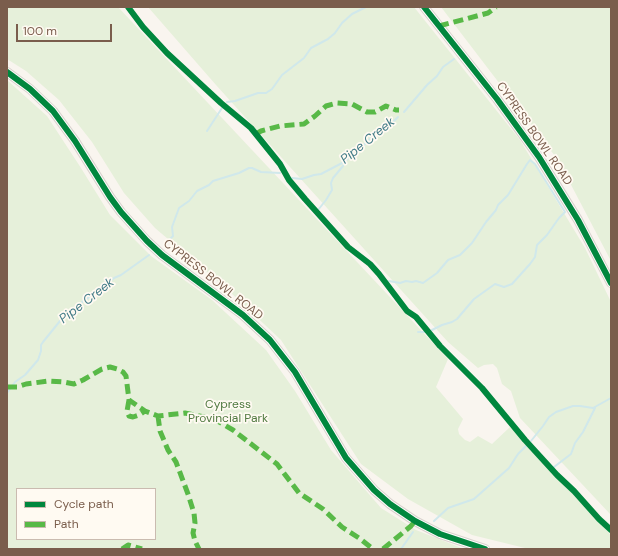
<!DOCTYPE html>
<html>
<head>
<meta charset="utf-8">
<style>
  body { margin:0 }
  #map { position:relative; width:618px; height:556px; overflow:hidden; background:#f9f5ef; font-family:"DM Sans",sans-serif }
  canvas { display:block }
  .frame { position:absolute; inset:0; border:8px solid #7a5d4c; pointer-events:none }
  .legend { position:absolute; left:16px; top:488px; width:140px; height:52px; box-sizing:border-box; background:#fffaf2; border:1px solid #cabbb0; margin:0; padding:5px 7px; list-style:none; font-size:12px; color:#7a5d4c }
  .legend li { display:flex; align-items:center; gap:8px; height:20px }
  .legend b { width:20px; border:1px solid #cabbb0 }
  .scale { position:absolute; left:16px; top:24px; width:96px; height:18px; box-sizing:border-box; border:2px solid #7a5d4c; border-top:0; padding-left:5px; font-size:12px; line-height:14px; white-space:nowrap; color:#7a5d4c; -webkit-text-stroke:3px #fffaf2; paint-order:stroke }
</style>
</head>
<body>
<div id="map">
<canvas width="618" height="556"></canvas>
<div class="frame"></div>
<ul class="legend">
<li><b style="height:5px;background:#00873e"></b>Cycle path</li>
<li><b style="height:5px;background:#58b947"></b>Path</li>
</ul>
<div class="scale">100 m</div>
</div>
<script>
const g = document.querySelector('canvas').getContext('2d');
g.lineJoin = 'round';
function fill(path, color) {
  g.fillStyle = color;
  g.fill(path, 'evenodd');
}
function shape(rows) {
  const path = new Path2D();
  for (const r of rows) {
    path.moveTo(r[0], r[1]);
    for (let i = 2; i < r.length; i += 2) path.lineTo(r[i], r[i + 1]);
  }
  return path;
}
function trace(path, color, width, dash) {
  g.strokeStyle = color;
  g.lineWidth = width;
  g.lineCap = dash ? 'butt' : 'round';
  g.setLineDash(dash || []);
  g.stroke(path);
}
function drawText(font, color, halo, rows, align = 'center') {
  g.font = font + ' "DM Sans",sans-serif';
  g.lineWidth = 3.5;
  g.setLineDash([]);
  g.textBaseline = 'middle';
  g.strokeStyle = halo;
  g.fillStyle = color;
  for (const [text, x, y, turn = 0] of rows) {
    g.save();
    g.translate(x, y);
    g.rotate((+turn || 0) * Math.PI / 180);
    g.textAlign = isNaN(turn) ? turn : align;
    if (halo) g.strokeText(text, 0, 0);
    g.fillText(text, 0, 0);
    g.restore();
  }
}
fill(shape([
  [7,7,118,7,448,359,436,387,463,419,458,429,459,434,465,440,470,442,478,436,492,444,510,427,611,535,611,549,529,549,472,535,408,499,361,464,281,340,229,291,155,228,124,193,92,142,59,100,26,71,7,59],
  [148,7,414,7,520,140,585,248,611,302,611,515,520,418,511,391,502,384,497,368,493,364,484,365,478,368,448,342,216,85],
  [441,7,611,7,611,261,558,160],
  [7,80,47,116,81,168,110,215,151,256,212,300,266,350,295,391,331,450,381,508,416,530,464,549,7,549],
  [17,489,155,489,155,539,17,539]
]), '#e6f0da');
trace(shape([
  [227,102,235,101,258,93,266,93,272,89,282,75,304,58,311,48,328,39,335,33,342,23,352,14,366,7],
  [404,112,427,85,437,76,443,67,454,59],
  [207,131,222,108],
  [292,178,302,179,314,175,321,174,344,162,357,151,360,149,377,132,392,123,398,117],
  [318,210,326,200,332,190,331,183,333,178,343,166,345,162],
  [165,244,173,236,172,227,179,208,189,201,197,191,209,185,213,181,239,173,249,168,252,168,261,172,280,173],
  [389,281,400,283,406,281,412,282,416,281,423,283,437,273,448,260,460,255,472,243,486,222,496,210,498,205,508,195,527,164,530,160,535,164,565,212,559,218,547,235,537,245,535,257,530,264,512,284,504,287,495,284,474,299,457,319,452,322,442,325,432,330],
  [418,332,425,332],
  [7,393,15,382,25,375,38,360,41,351,41,345,43,342,64,316,75,310,84,300,95,294,114,278,121,275,149,255],
  [531,441,543,426,549,417,556,412,573,406,580,406,593,408,611,398],
  [554,467,571,454,575,443,583,432,595,408],
  [434,521,448,508,474,499,509,468,518,454,526,446],
  [401,549,413,532]
]), '#d0e8eb', 2);
const tertiary = shape([
  [424,7,497,99,539,157,578,220,611,283],
  [7,72,30,89,53,111,75,141,110,197,121,212,147,241,162,255,243,315,270,340,295,372,346,458,374,490,390,504,415,521,440,534,485,549]
]);
trace(tertiary, '#d9d2cd', 10);
trace(tertiary, '#fefefd', 8);
trace(shape([
  [439,26,488,13,496,7],
  [256,134,261,131,280,126,304,124,315,116,326,106,337,103,352,104,367,112,375,112,386,106,396,110,399,110],
  [7,387,17,387,26,384,49,381,64,382,74,384,83,380,102,369,110,367,117,369,123,372,126,376,129,400,145,411,158,416,185,413,214,419,233,430,277,464,299,493,323,509,342,527,359,538,373,549],
  [129,400,127,411,129,416,133,417,139,415,145,411],
  [158,416,160,431,168,450,176,462,188,494,194,513,195,523,193,533,195,541,199,549],
  [122,549,128,545,142,549],
  [383,549,411,526,415,521]
]), '#58b947', 5, [10, 5]);
trace(shape([
  [128,7,143,27,167,53,221,103,251,128,280,164,289,180,305,199,348,247,370,264,379,274,407,311,416,317,440,346,482,388,525,440,557,475,574,491,599,519,611,530],
  [424,7,497,99,539,157,578,220,611,283],
  [7,72,30,89,53,111,75,141,110,197,121,212,147,241,162,255,243,315,270,340,295,372,346,458,374,490,390,504,415,521,440,534,485,549]
]), '#00873e', 6);
drawText('12px', '#7a5d4c', '#fffaf2', [
  ["CYPRESS BOWL ROAD",534,134,55],
  ["CYPRESS BOWL ROAD",213,280,38]
]);
drawText('12px', '#517a41', '#fffaf2', [
  ["Cypress",228,405],
  ["Provincial Park",228,419]
]);
drawText('italic 13px', '#417b87', '#fffaf2', [
  ["Pipe Creek",368,141,-39],
  ["Pipe Creek",87,301,-38]
]);
</script>
</body>
</html>
